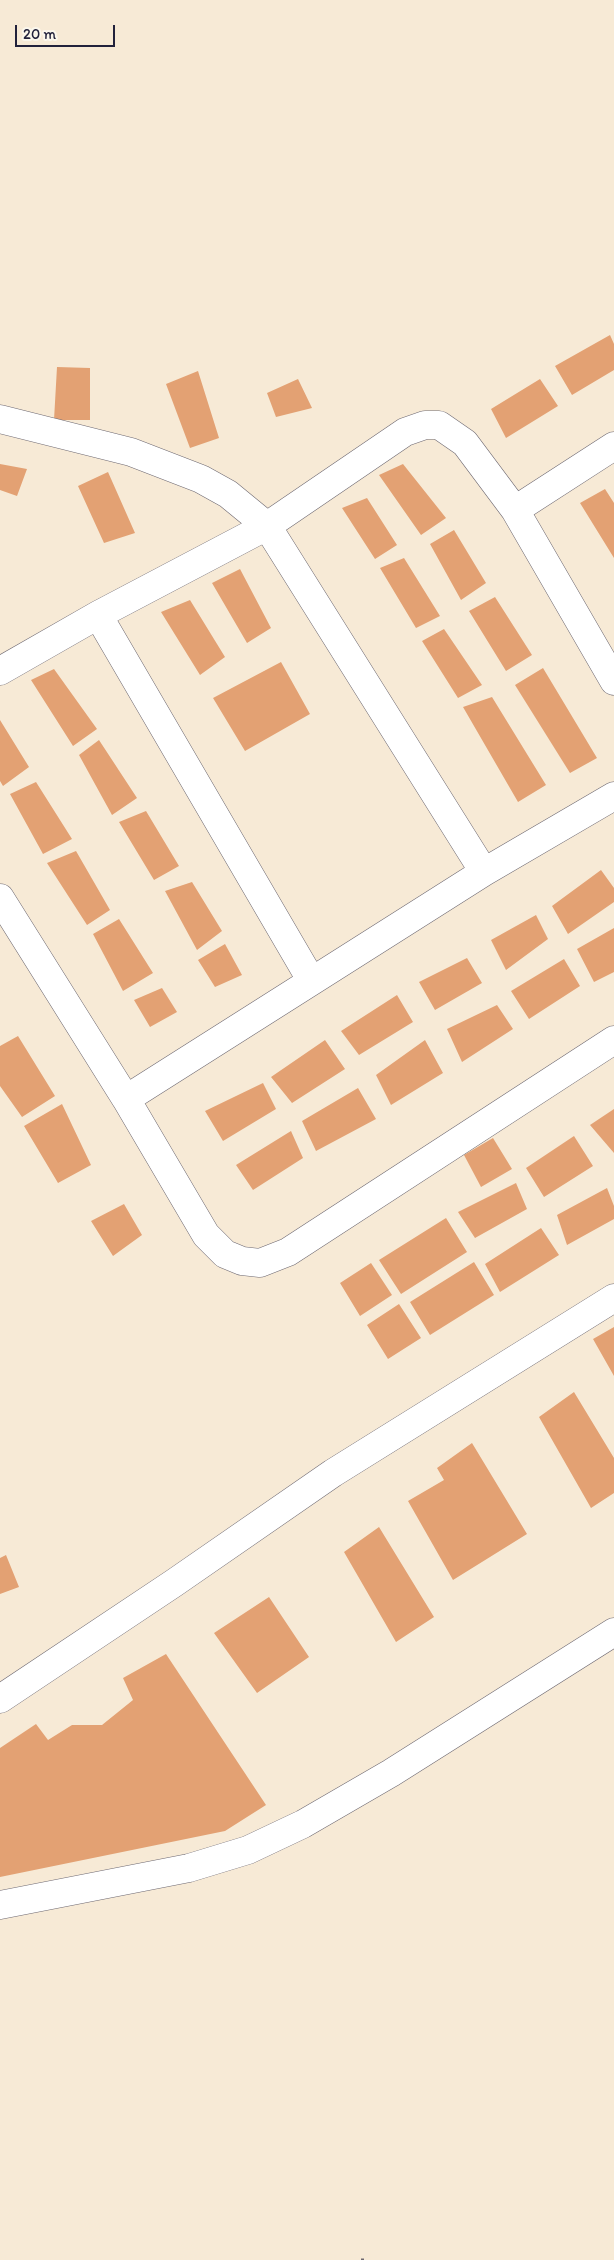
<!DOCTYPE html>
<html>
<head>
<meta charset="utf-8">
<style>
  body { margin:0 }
  #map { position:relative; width:614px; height:2260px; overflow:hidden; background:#f7ead6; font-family:Itim,sans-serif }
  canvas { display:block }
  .scale { position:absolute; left:15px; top:25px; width:100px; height:22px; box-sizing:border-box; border:2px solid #22223b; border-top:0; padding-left:6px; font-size:15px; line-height:18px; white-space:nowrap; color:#22223b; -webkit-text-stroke:4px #fbf7ec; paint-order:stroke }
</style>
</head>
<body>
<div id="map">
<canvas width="614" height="2260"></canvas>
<div class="scale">20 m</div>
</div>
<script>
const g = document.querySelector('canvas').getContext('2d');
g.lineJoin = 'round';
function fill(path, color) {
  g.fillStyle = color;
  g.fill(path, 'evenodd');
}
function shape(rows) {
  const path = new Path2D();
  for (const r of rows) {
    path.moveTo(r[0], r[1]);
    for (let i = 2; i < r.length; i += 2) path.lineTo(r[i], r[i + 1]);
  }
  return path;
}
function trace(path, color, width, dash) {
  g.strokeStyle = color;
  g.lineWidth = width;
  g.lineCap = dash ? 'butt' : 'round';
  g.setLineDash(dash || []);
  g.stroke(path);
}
fill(shape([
  [610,335,614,344,614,370,572,395,555,366],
  [57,367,90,368,90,420,54,420],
  [198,371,219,438,190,448,166,384],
  [298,379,312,408,276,417,267,393],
  [540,379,558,406,506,438,491,409],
  [0,464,27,469,17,496,0,490],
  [403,464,446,518,421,535,379,475],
  [108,472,135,533,104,543,78,486],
  [605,489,614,503,614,558,580,503],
  [367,498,397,545,375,559,342,508],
  [454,530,486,583,461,600,430,544],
  [404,558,440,616,416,628,380,568],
  [240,569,271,628,247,643,212,583],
  [495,597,532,655,506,671,469,611],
  [190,600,225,657,200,675,161,612],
  [444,629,482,685,458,698,422,641],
  [281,662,310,714,245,751,213,698],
  [543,668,597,758,570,773,515,685],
  [54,669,97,729,73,746,31,680],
  [492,697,546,785,518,802,463,707],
  [0,720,29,767,3,786,0,781],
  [99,740,137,798,112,815,79,755],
  [36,782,72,839,43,854,10,794],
  [146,811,179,866,154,880,119,822],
  [76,851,110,910,87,925,47,863],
  [601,870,614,888,614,902,568,934,552,906],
  [192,882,222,931,197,950,165,891],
  [536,915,548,939,506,970,491,940],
  [119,919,153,973,123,991,93,934],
  [614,928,614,972,594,982,577,949],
  [225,944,242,975,215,987,198,960],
  [467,958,482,983,435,1010,419,982],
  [564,959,580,986,529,1019,511,991],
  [162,988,177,1012,150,1027,134,1000],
  [397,995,413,1022,359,1055,341,1031],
  [497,1005,513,1029,462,1062,447,1029],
  [18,1036,55,1096,22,1117,0,1086,0,1046],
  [325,1040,345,1069,292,1103,271,1077],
  [425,1040,443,1073,391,1105,376,1075],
  [263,1083,276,1109,223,1141,205,1111],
  [358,1088,376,1119,316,1151,302,1121],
  [62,1104,91,1165,58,1183,24,1126],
  [614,1109,614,1153,590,1125],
  [291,1131,303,1158,253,1190,236,1165],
  [574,1136,593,1166,544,1197,526,1168],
  [493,1138,512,1169,481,1187,464,1155],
  [516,1183,527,1209,475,1238,458,1212],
  [607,1188,614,1206,614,1219,567,1245,557,1215],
  [124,1204,142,1235,113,1256,91,1221],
  [446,1218,467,1252,401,1294,379,1260],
  [541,1228,559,1255,500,1292,485,1264],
  [474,1262,494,1295,430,1335,410,1302],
  [371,1263,392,1295,360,1316,340,1283],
  [399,1304,421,1338,388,1359,367,1325],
  [614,1327,614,1376,593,1339],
  [574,1392,614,1458,614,1493,591,1508,539,1417],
  [472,1443,527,1534,453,1580,408,1501,444,1480,437,1468],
  [379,1527,434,1617,396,1642,344,1552],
  [6,1555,19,1587,0,1594,0,1558],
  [269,1597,309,1657,257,1693,214,1633],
  [166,1654,266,1805,225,1831,0,1877,0,1748,36,1724,48,1740,72,1725,102,1725,133,1700,123,1678]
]), '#e3a173');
const street = shape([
  [0,419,131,452,201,479,228,494,267,526,484,872],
  [515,510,614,446],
  [98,615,311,980],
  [0,671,98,615,267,526,405,432,425,425,439,425,465,443,515,510,614,681],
  [0,898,126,1099,206,1235,225,1254,242,1261,260,1263,288,1252,614,1040],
  [126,1099,484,872,614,796],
  [0,1699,174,1583,333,1473,614,1298],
  [0,1905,189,1868,248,1850,303,1824,391,1773,614,1632]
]);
trace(street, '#6d6871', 29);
trace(shape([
  [361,2260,364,2260]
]), '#6d6871', 3, [4, 4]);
trace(street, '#fff', 28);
</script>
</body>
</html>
